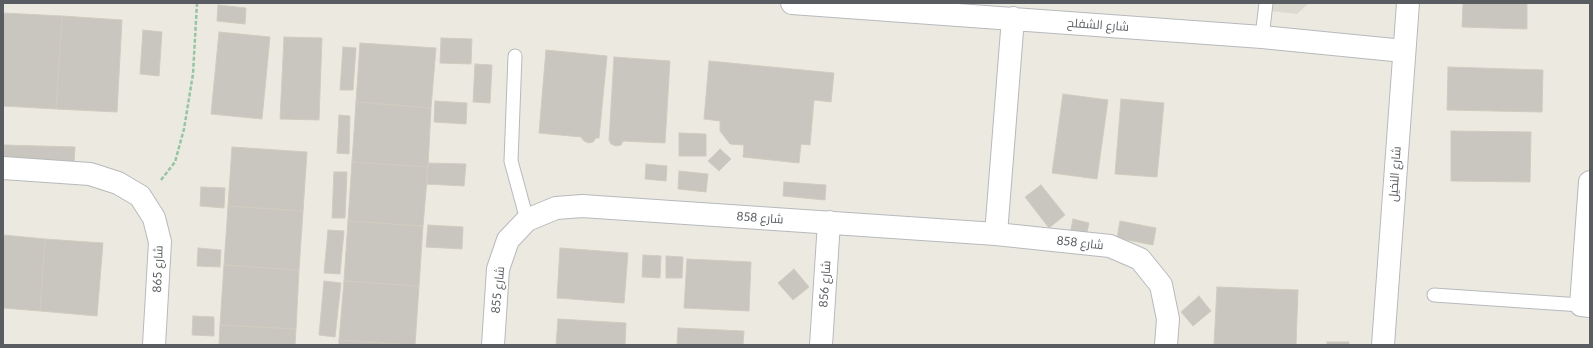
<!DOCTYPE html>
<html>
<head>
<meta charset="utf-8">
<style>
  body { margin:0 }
  #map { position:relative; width:1593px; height:348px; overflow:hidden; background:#eceae0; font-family:Lato,sans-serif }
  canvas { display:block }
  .frame { position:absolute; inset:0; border:4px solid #595d61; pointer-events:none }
</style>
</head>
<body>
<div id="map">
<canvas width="1593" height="348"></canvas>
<div class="frame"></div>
</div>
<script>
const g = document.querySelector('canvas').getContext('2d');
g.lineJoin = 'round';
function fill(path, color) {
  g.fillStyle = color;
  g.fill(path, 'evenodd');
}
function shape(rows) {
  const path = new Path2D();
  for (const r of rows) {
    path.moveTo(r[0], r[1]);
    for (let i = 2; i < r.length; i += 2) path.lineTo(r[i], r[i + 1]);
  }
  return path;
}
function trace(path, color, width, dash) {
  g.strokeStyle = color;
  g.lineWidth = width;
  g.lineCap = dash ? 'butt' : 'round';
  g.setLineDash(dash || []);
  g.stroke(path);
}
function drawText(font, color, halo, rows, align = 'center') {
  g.font = font + ' Lato,Cairo,sans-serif';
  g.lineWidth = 3;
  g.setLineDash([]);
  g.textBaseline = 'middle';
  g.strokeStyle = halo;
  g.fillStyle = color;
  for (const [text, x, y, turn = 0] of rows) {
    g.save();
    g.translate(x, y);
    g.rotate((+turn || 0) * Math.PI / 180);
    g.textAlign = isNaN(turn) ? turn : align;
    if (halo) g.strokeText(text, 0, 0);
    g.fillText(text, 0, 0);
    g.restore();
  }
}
fill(shape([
  [1262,3,1309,3,1297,14,1262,10]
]), '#dcd9ce');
const building = shape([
  [1463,3,1527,3,1527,29,1462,27,1463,3],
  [218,5,246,8,245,24,217,21,218,5],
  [3,13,62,16,56,109,3,106,3,13],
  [62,16,122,20,117,112,56,109,62,16],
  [143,30,162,32,159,76,140,74,143,30],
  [219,32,270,37,262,119,211,114,219,32],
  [284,37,322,38,319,120,280,119,284,37],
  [441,38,472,39,471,64,440,63,441,38],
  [360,43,436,48,431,108,356,102,360,43],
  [343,47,356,48,353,90,340,90,343,47],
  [546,50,607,56,599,138,596,138,593,142,589,143,584,141,581,137,539,133,546,50],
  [614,57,670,61,665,143,623,141,621,145,616,146,611,144,609,140,614,57],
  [709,61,834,73,831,102,814,100,810,145,801,144,799,163,743,157,744,145,730,144,720,131,720,121,704,119,709,61],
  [475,64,492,65,490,103,473,102,475,64],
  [1448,67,1543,70,1542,112,1447,110,1448,67],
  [1063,94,1108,100,1097,179,1052,173,1063,94],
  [1121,99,1164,103,1157,177,1115,174,1121,99],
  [435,101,467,103,466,124,434,122,435,101],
  [356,102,431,108,428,167,352,162,356,102],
  [339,115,350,116,349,154,337,153,339,115],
  [1451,131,1531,132,1530,182,1451,181,1451,131],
  [679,133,706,134,706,156,679,156,679,133],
  [4,145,75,147,74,165,4,162,4,145],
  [232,147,307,152,303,211,228,206,232,147],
  [720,149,731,159,719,171,708,161,720,149],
  [352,162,428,167,423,226,348,221,352,162],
  [428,163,466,164,464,186,426,184,428,163],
  [646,164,667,166,666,181,645,179,646,164],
  [679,171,708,174,706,192,678,189,679,171],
  [334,172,347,172,345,218,332,218,334,172],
  [784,182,826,185,825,200,783,196,784,182],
  [1041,185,1065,215,1049,228,1025,197,1041,185],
  [201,187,225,188,224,208,200,206,201,187],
  [228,206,303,211,299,270,224,265,228,206],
  [1073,219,1089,223,1086,237,1070,234,1073,219],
  [348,221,423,226,419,286,344,281,348,221],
  [1120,221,1156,228,1153,245,1117,238,1120,221],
  [428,225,463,227,462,249,426,247,428,225],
  [328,230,344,231,340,274,324,273,328,230],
  [3,235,45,239,40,311,3,308,3,235],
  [45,239,103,243,97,316,40,311,45,239],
  [198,248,221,250,220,267,197,266,198,248],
  [560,248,628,253,624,303,557,298,560,248],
  [643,255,661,256,660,278,642,277,643,255],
  [666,256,683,257,682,278,666,278,666,256],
  [687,259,751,262,749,311,684,308,687,259],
  [224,265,299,270,296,329,220,325,224,265],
  [794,269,809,287,793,300,778,283,794,269],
  [324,281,341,283,335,337,319,335,324,281],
  [344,281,419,286,415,345,339,340,344,281],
  [1217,287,1298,290,1296,345,1214,345,1217,287],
  [1199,296,1211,311,1193,326,1181,312,1199,296],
  [193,316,214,317,214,336,192,335,193,316],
  [558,319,626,323,625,345,556,345,558,319],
  [220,325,296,329,295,345,219,345,220,325],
  [678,328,744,331,743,345,677,345,678,328],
  [339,340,409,345,339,345,339,340],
  [1327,342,1349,342,1349,345,1327,345,1327,342]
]);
fill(building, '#c9c6c0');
trace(building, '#d1cbbf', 1);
const lane = shape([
  [1262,37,1266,3],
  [515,56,511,161,527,220],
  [1434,295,1581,305]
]);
const street = shape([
  [792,3,1262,37,1404,51],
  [3,168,90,174,118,183,140,196,154,218,160,242,154,345],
  [1590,182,1581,305,1590,306],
  [996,234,1013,18],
  [493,345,498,269,508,240,527,220,556,208,582,206,996,234,1110,246,1140,259,1161,285,1168,319,1166,345],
  [821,345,829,222],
  [1383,345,1408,3]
]);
trace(lane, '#b6b9bd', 15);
trace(street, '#b6b9bd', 24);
trace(shape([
  [161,180,175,162,184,129,193,74,197,3]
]), '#96c5a3', 2.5, [4, 2]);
trace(lane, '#fff', 13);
trace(street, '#fff', 22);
drawText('12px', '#595d61', '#fff', [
  ["شارع الشفلح",1098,25,4],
  ["شارع النخيل",1395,174,-86],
  ["شارع 858",760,218,4],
  ["شارع 858",1080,243,6],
  ["شارع 865",158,269,-88],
  ["شارع 856",825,284,-86],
  ["شارع 855",498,290,-84]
]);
</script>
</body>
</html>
